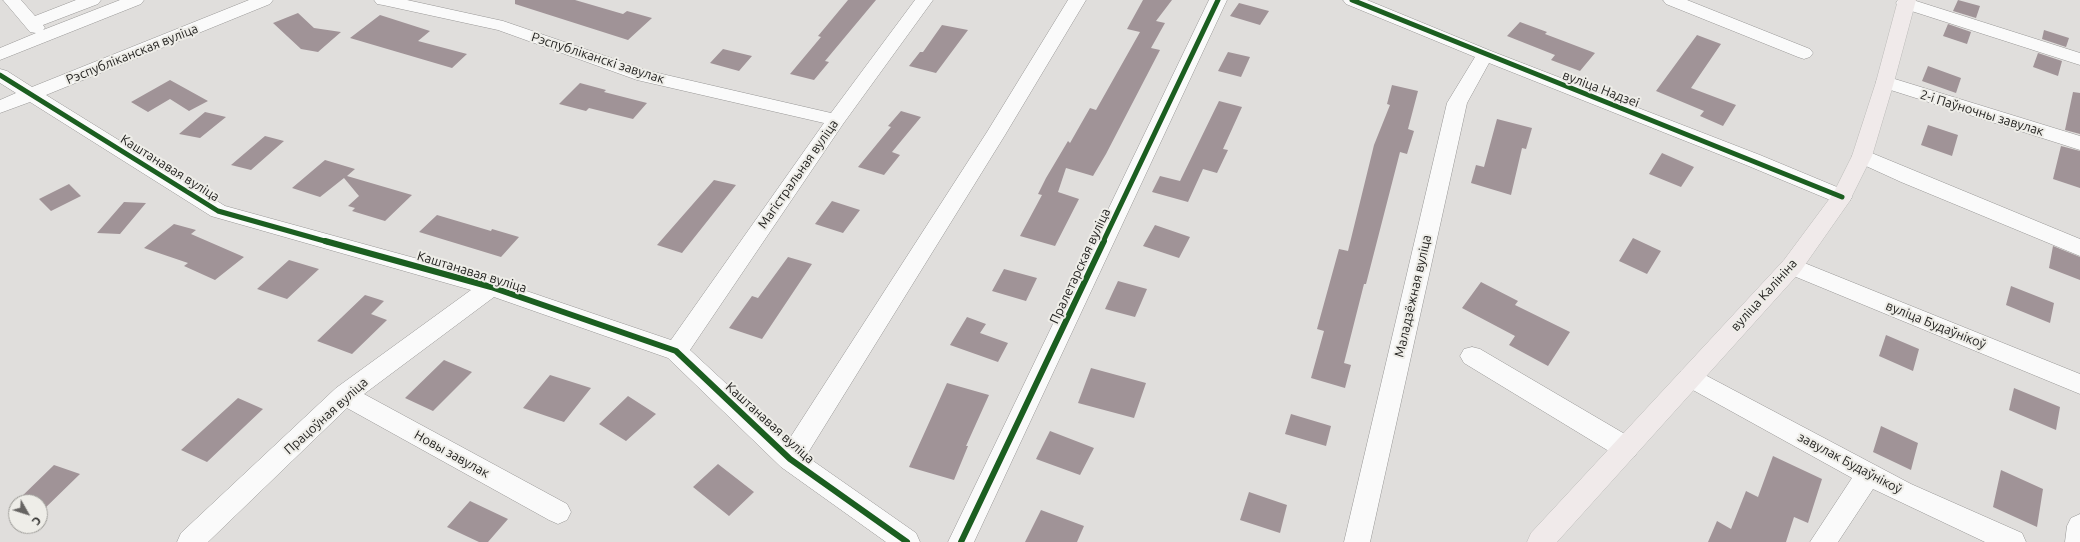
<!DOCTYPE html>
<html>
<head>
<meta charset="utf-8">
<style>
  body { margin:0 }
  #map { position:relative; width:2080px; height:542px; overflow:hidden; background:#e0dedc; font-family:Ubuntu,sans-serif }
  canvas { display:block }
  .north { position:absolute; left:8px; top:494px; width:40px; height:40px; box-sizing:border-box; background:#eeede8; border:1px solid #9d9c98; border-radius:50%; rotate:129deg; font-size:11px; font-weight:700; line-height:16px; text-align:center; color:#242321 }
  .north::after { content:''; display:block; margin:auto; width:14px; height:18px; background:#666462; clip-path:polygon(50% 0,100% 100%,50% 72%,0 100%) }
</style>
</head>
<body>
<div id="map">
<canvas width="2080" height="542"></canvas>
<div class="north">С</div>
</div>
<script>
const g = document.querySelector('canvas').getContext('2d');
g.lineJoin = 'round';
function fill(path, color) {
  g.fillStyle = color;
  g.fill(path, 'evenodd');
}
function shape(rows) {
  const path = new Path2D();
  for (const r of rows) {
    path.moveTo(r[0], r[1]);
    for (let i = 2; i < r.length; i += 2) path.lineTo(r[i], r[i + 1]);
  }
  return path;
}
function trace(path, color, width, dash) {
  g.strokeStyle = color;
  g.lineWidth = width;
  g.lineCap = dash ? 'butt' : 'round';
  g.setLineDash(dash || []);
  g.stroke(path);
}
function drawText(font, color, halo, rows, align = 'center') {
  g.font = font + ' Ubuntu,sans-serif';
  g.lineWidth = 4;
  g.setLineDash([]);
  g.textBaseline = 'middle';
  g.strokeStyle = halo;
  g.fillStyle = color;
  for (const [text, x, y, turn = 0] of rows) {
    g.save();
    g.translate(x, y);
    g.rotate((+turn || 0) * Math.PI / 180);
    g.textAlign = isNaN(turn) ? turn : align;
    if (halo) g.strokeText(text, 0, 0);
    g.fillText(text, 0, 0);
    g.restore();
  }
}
fill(shape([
  [515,0,575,0,623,14,627,11,652,18,628,40,515,4],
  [848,0,876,0,825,61,829,62,814,80,790,74,821,37,818,36],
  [1143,0,1172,0,1156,21,1165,23,1151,48,1160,50,1106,154,1093,176,1066,168,1058,192,1079,199,1055,246,1020,236,1042,195,1038,194,1046,178,1068,141,1070,143,1090,108,1096,110,1140,32,1127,29],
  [1958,0,1980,6,1976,18,1953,11],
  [1239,3,1269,11,1260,25,1230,16],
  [298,13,314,28,341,32,318,52,301,49,273,23],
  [380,15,430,31,418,41,467,54,452,68,350,38],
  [1520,22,1547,32,1545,34,1595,53,1580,71,1551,60,1555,55,1507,36],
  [1948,24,1971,32,1967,44,1943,36],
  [942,25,968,30,936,73,909,66,920,52,923,52],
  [2044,30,2069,38,2066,47,2042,39],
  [1697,35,1721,44,1691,88,1736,105,1723,126,1700,116,1704,111,1656,91],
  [723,49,752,56,739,71,710,63],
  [1228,52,1250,57,1241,77,1218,71],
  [2038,53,2062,61,2058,76,2033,67],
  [1928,66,1961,78,1956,93,1922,81],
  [170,80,208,101,189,111,170,99,148,112,131,102],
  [580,83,606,90,604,92,647,103,633,119,589,108,586,111,559,104],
  [1392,85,1418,91,1408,129,1414,131,1407,154,1400,152,1366,284,1364,284,1344,363,1351,365,1345,388,1311,378,1324,331,1317,329,1339,249,1348,251,1374,145,1390,105,1387,104],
  [2073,92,2080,93,2080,134,2065,130],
  [1219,101,1242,107,1223,149,1228,150,1217,173,1203,169,1188,202,1152,192,1160,176,1180,181],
  [901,111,921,117,892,152,900,155,884,175,858,167,891,127,888,126],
  [205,112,226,117,200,138,179,134],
  [1497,119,1532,128,1526,149,1522,148,1511,195,1471,183,1476,165,1484,167],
  [1928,125,1958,135,1952,156,1921,145],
  [265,136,284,141,251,170,231,165],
  [2061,146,2080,151,2080,188,2053,179],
  [1662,153,1694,167,1681,187,1649,174],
  [325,160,355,169,347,176,412,195,385,221,352,211,355,208,348,206,359,196,344,178,320,197,292,188],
  [714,180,736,185,682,253,657,245],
  [69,184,81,196,51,211,39,199],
  [832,201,860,210,843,233,815,224],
  [124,202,146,203,120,234,97,233],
  [437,215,491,231,492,229,519,237,501,257,419,232],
  [174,224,196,230,191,234,244,257,215,280,184,266,188,263,144,248],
  [1155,225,1190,237,1179,258,1143,246],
  [1633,238,1661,251,1647,274,1619,261],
  [2053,246,2080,257,2080,280,2049,268],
  [788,257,812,264,762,339,729,328,752,296,758,298],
  [289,260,319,269,287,299,257,289],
  [1004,269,1037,278,1026,301,992,291],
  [1118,281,1147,289,1135,317,1105,309],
  [1481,282,1518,301,1515,305,1570,332,1548,366,1509,345,1515,336,1462,308],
  [2011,286,2054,303,2050,323,2006,305],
  [365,295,384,301,371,314,387,320,352,354,317,341],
  [967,317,986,324,980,333,1008,343,998,362,950,345],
  [1886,335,1919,349,1913,371,1879,356],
  [444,360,472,372,433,411,405,398],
  [1091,368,1146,383,1134,418,1078,403],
  [550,375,591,388,564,422,523,408],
  [947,383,989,395,966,446,968,446,954,480,909,467],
  [2014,388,2060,407,2056,430,2009,410],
  [628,396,656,414,626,441,599,424],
  [238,398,263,409,207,462,181,450],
  [1291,414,1331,426,1326,446,1285,434],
  [1881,426,1918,443,1911,470,1873,452],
  [1050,431,1094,448,1080,475,1036,459],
  [1773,456,1822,479,1808,523,1794,517,1786,542,1708,542,1717,521,1731,529,1746,491,1758,497],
  [718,464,754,492,729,516,693,487],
  [54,465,80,474,40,513,40,502,16,502],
  [2001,470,2043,489,2037,527,1993,507],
  [1249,492,1287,505,1280,533,1240,520],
  [470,501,508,519,488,542,479,542,447,527],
  [1041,510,1084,526,1077,542,1025,542]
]), '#a09397');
const minor = shape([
  [3,0,21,0,35,16,76,0,101,0,98,4,43,25,45,28,43,30,120,0,144,0,141,4,0,60,0,48,36,33,30,32,3,0],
  [249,0,273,0,270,4,46,95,225,206,491,279,671,340,824,123,637,80,498,30,383,5,377,4,374,0,407,0,503,21,649,71,831,113,915,0,933,0,843,124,690,350,788,441,987,132,1068,0,1086,0,1005,135,806,456,916,533,920,542,886,542,781,467,668,358,494,297,364,394,567,504,571,512,567,520,558,524,549,520,347,408,208,542,177,542,181,533,336,388,471,290,211,216,30,102,0,113,0,100,16,93,0,83,0,69,7,71,32,87,249,0],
  [1209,0,1227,0,974,542,948,542,1209,0],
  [1343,0,1367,0,1491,51,1760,155,1849,192,1852,197,1849,202,1842,204,1835,202,1746,165,1489,63,1467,103,1370,542,1344,542,1447,103,1475,57,1346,4,1343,0],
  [1663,0,1687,0,1810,49,1813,53,1810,57,1804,59,1798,57,1666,4,1663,0],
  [1898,0,1913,0,2080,53,2080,65,1899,7,1896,3,1898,0],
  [1885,76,2080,136,2080,150,1878,86,1876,82,1878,78,1885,76],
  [1862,149,2080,239,2080,256,1901,182,1855,161,1852,156,1855,151,1862,149],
  [1792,258,2080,374,2080,394,1784,272,1781,266,1784,260,1792,258],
  [1472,347,1480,349,1635,440,1639,448,1635,456,1626,459,1617,456,1464,363,1460,356,1464,349,1472,347],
  [1690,367,1911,484,2022,533,2026,542,1985,542,1873,489,1838,542,1810,542,1852,478,1682,384,1678,377,1682,370,1690,367],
  [2080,514,2080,542,2065,542,2067,526,2071,518,2080,514]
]);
const major = shape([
  [1898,0,1916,0,1894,82,1872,156,1849,202,1800,272,1557,542,1527,542,1531,533,1784,260,1833,194,1852,156,1876,82,1898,0]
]);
trace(minor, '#989796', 1);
trace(major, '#bcbbb9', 1);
fill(minor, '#fafafa');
fill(major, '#f0eaea');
trace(shape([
  [1352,0,1842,197],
  [0,75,218,211,328,242],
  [1103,242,1218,0]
]), '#1b5e20', 5);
trace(shape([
  [325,241,491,287,676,351,790,459,907,542],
  [961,542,1104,241]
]), '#1b5e20', 6);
drawText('13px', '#242321', '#eeede8', [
  ["Рэспубліканская вуліца",132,54,-22],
  ["Рэспубліканскі завулак",598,58,18],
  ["вуліца Надзеі",1601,89,21],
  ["2-і Паўночны завулак",1982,113,17],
  ["Каштанавая вуліца",170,168,32],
  ["Магістральная вуліца",798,174,-55],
  ["Пралетарская вуліца",1080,266,-65],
  ["Каштанавая вуліца",472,272,17],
  ["вуліца Калініна",1764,295,-48],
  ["Маладзёжная вуліца",1413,296,-77],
  ["вуліца Будаўнікоў",1936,325,22],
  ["Працоўная вуліца",326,416,-42],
  ["Каштанавая вуліца",770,423,42],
  ["Новы завулак",452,454,29],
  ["завулак Будаўнікоў",1850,463,28]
]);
</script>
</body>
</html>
